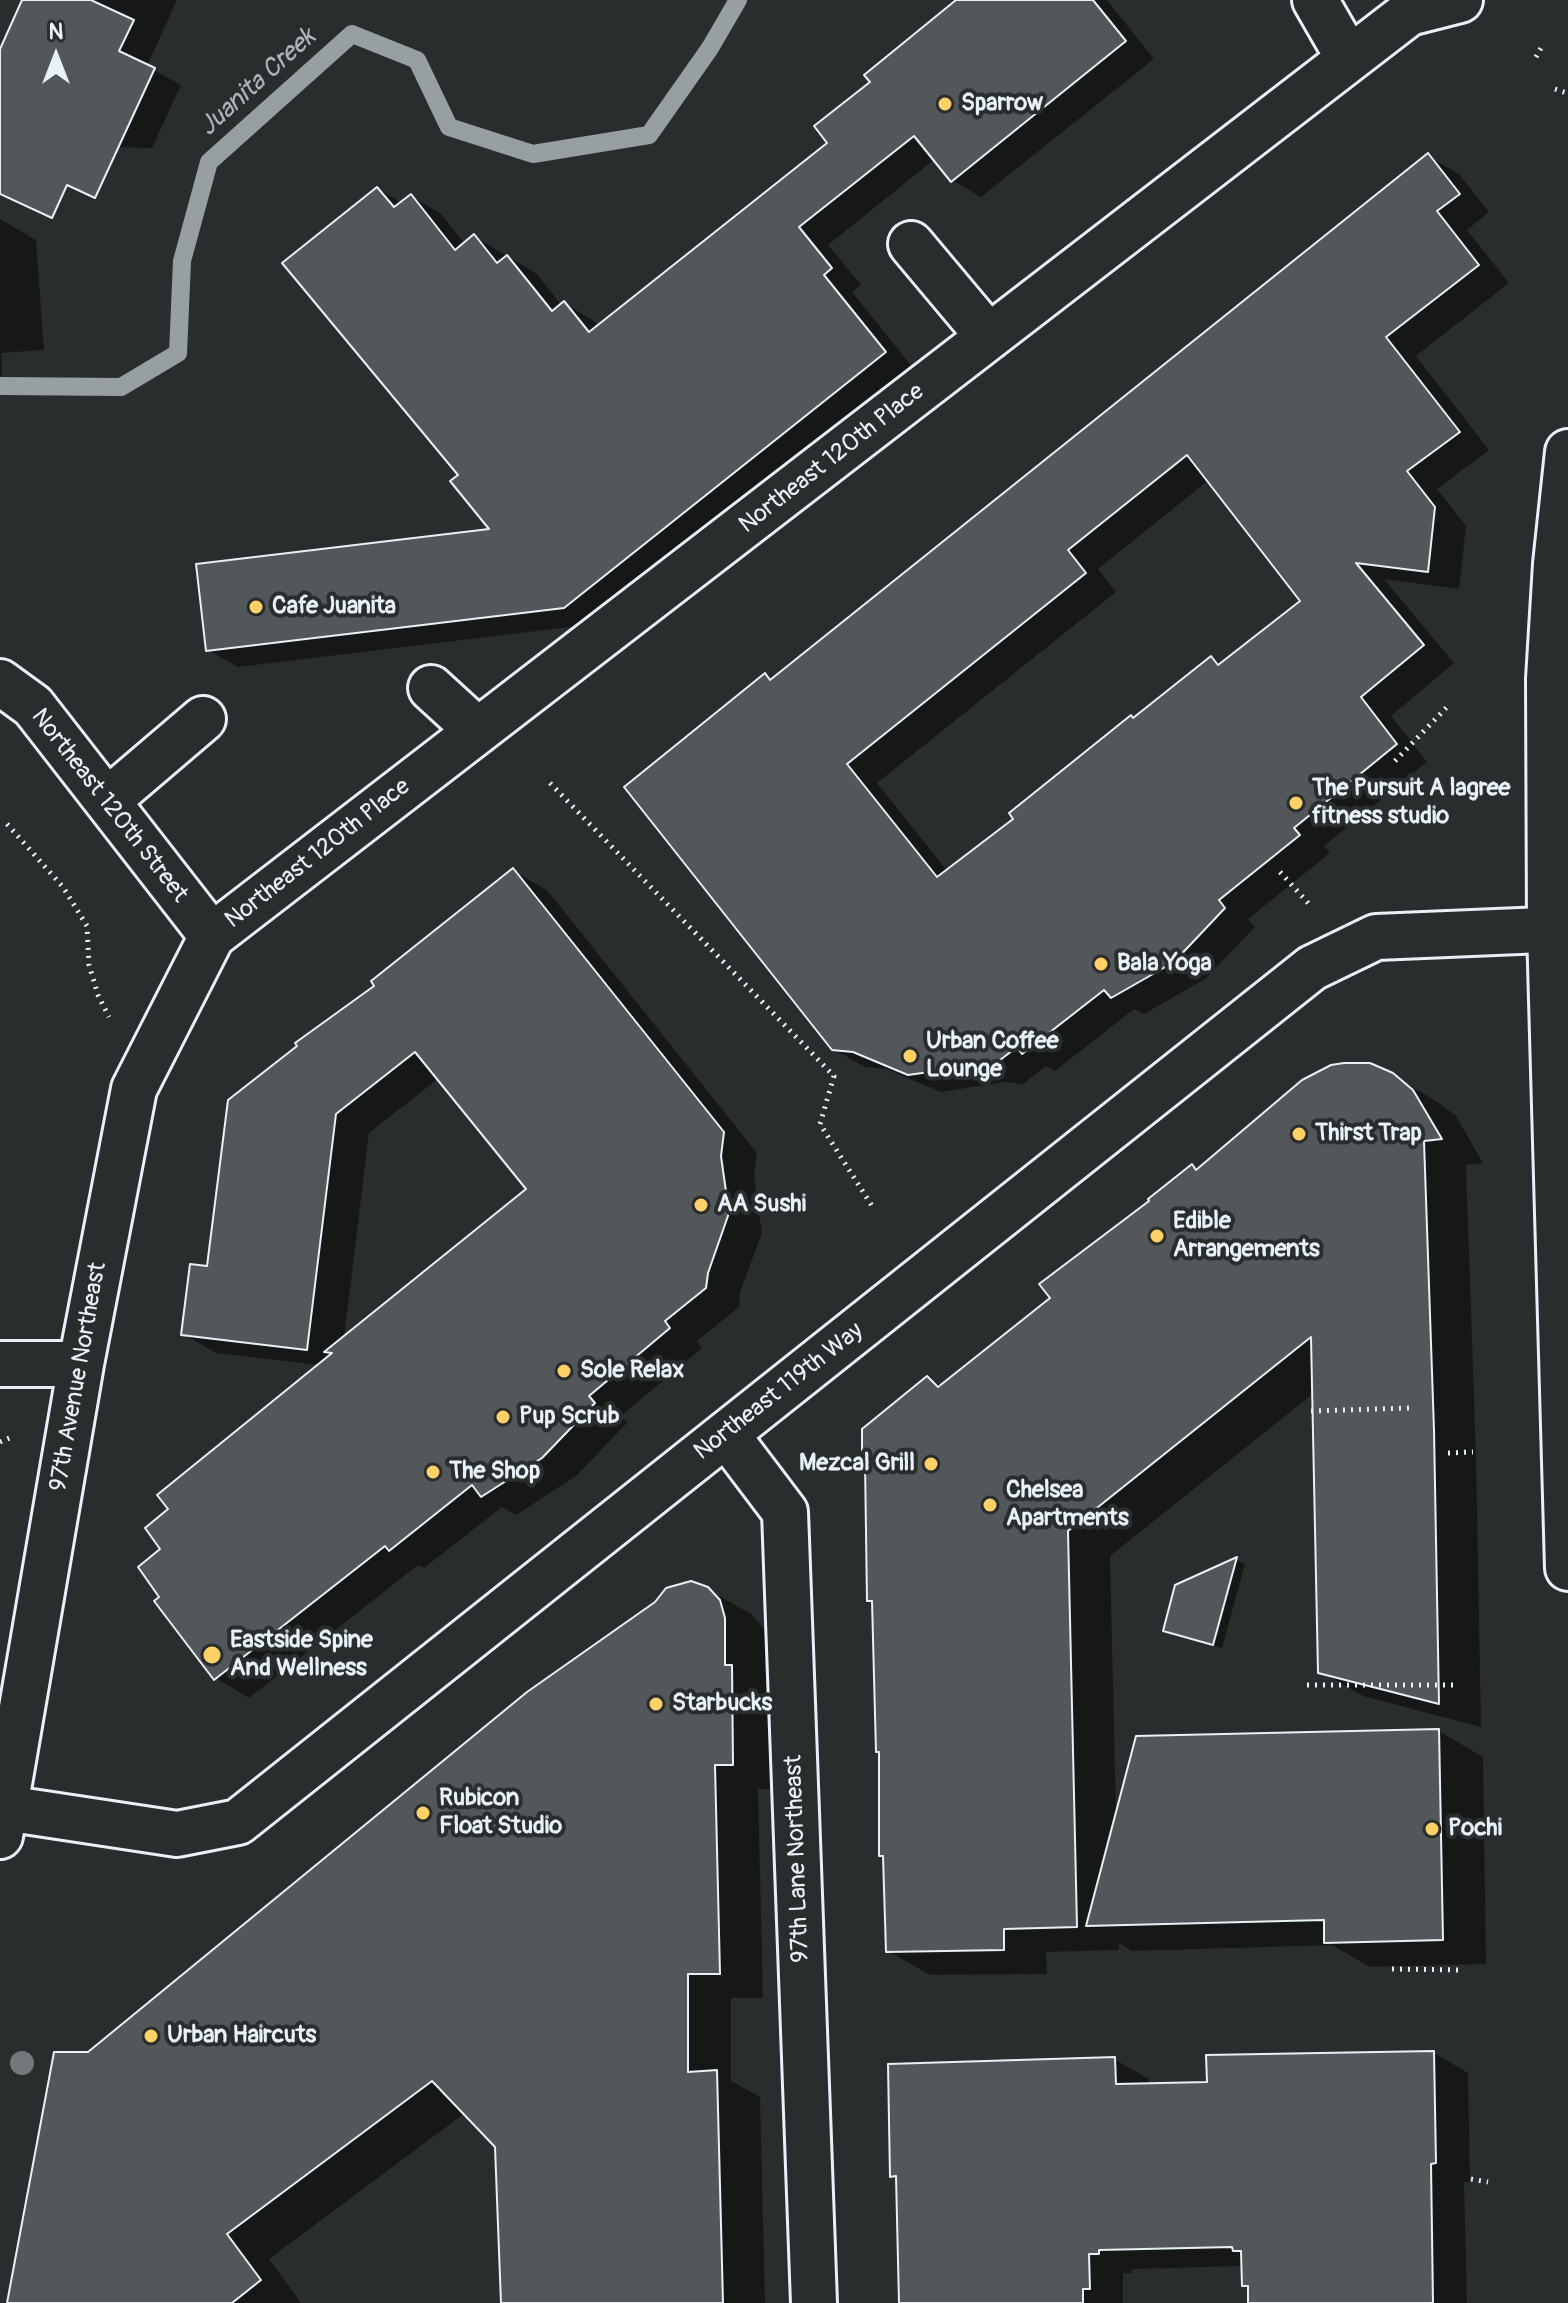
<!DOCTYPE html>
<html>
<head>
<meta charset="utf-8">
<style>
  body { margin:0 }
  #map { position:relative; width:1568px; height:2303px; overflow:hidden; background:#2a2d2e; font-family:Pangolin,sans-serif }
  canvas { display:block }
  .north { position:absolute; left:16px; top:16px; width:80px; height:80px; -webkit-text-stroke:6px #2a2d2e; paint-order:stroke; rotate:0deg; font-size:22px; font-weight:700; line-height:32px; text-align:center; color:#e8f1f8 }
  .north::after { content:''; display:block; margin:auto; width:28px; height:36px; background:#e8f1f8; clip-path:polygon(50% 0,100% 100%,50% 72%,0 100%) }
</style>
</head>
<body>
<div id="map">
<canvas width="1568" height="2303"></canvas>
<div class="north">N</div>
</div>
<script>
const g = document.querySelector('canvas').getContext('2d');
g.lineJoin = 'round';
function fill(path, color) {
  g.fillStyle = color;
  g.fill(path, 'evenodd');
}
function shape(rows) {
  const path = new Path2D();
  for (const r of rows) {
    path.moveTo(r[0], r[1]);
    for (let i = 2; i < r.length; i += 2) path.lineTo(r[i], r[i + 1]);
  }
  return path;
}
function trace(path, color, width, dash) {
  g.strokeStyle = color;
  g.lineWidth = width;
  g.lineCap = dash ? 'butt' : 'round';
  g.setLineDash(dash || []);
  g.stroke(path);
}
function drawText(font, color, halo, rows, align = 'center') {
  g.font = font + ' Pangolin,sans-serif';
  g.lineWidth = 8;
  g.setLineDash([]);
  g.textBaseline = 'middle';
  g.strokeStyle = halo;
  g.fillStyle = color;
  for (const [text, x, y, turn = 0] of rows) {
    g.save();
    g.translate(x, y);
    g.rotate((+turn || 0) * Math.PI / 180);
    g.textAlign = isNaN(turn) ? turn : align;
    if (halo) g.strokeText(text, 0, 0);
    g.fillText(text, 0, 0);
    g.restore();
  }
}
fill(shape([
  [25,0,177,0,147,66,181,85,152,148,0,145,0,53],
  [960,0,1107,0,1154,59,981,197,952,180,935,159,828,245,861,285,852,292,914,369,595,624,238,667,208,650,492,531,461,475,378,189,402,203,411,196,440,213,465,244,474,237,504,254,537,274,562,306,565,304,594,321,599,327,830,143,873,82],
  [1428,156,1459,174,1489,212,1467,230,1509,283,1416,356,1489,450,1437,489,1466,526,1459,589,1384,579,1454,663,1391,716,1427,762,1324,846,1330,853,1248,919,1255,927,1205,979,1144,1014,1134,1009,1055,1071,1046,1066,1023,1084,1004,1082,941,1092,886,1069,865,1067,833,1049,765,676,773,680],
  [1209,480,1303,601,1222,664,1211,658,1016,819,948,872,877,783,1116,592,1098,569],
  [0,219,36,240,44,350,1,353,3,389,0,390],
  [513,871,547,890,757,1153,754,1176,762,1233,740,1292,739,1307,697,1341,702,1348,621,1416,627,1423,576,1476,516,1515,502,1507,424,1568,418,1565,249,1698,216,1678,162,1598,163,1549,319,1365,216,1353,183,1334,208,1268,377,986],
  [439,1078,529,1189,344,1338,369,1133],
  [1392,1075,1436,1101,1456,1116,1483,1163,1466,1165,1476,1456,1481,1727,1363,1696,1320,1671,1314,1393,1110,1556,1116,1815,1439,1731,1483,1757,1486,1964,1370,1967,1332,1945,1132,1951,1119,1943,1119,1950,1046,1952,1047,1974,930,1975,888,1951,874,1603,869,1600,928,1378,942,1386,1053,1298,1152,1201,1192,1167,1198,1170],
  [1237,1560,1245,1564,1222,1648,1174,1636,1165,1630,1177,1586],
  [707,1589,751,1614,763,1627,768,1645,768,1688,774,1692,776,1789,758,1789,763,1998,731,1998,731,2081,760,2097,765,2303,503,2303,497,2146,465,2113,269,2259,301,2303,10,2303,89,2054],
  [1434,2053,1468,2073,1470,2182,1464,2182,1467,2303,1250,2303,1250,2288,1244,2284,1244,2266,1132,2269,1132,2273,1123,2273,1123,2303,901,2303,898,2179,892,2176,1114,2059,1149,2079,1149,2086,1209,2084]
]), '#0007');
trace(shape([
  [0,386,121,387,178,353,182,261,209,162,352,34,417,60,449,127,533,154,649,135,710,48,738,0]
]), '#989fa3', 18);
const building = shape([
  [22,0,91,0,134,20,119,51,155,68,95,198,67,185,52,218,0,194,0,49,22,0],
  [956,0,1093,0,1126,41,951,182,914,136,799,227,832,268,824,275,886,352,564,608,206,651,196,564,489,529,450,481,458,475,282,263,377,187,394,207,411,194,455,250,474,234,497,263,507,255,552,311,564,301,589,332,827,143,814,126,870,82,864,75,956,0],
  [1428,153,1460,194,1437,211,1479,265,1386,337,1460,432,1407,471,1435,507,1428,572,1356,563,1424,645,1361,697,1397,744,1294,828,1300,835,1219,900,1225,908,1174,962,1111,998,1104,990,1022,1054,1017,1047,991,1067,972,1066,908,1075,853,1052,832,1050,624,787,765,673,770,680,1428,153],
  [1187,455,1300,601,1218,665,1211,656,1133,718,1131,715,1009,813,1013,819,937,877,847,764,1086,573,1068,550,1187,455],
  [513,868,724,1132,721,1156,729,1213,708,1273,706,1288,665,1321,670,1328,589,1396,595,1403,542,1458,481,1497,472,1485,389,1551,385,1546,214,1680,154,1601,159,1597,138,1567,160,1549,145,1528,168,1509,157,1495,332,1353,324,1352,526,1189,415,1052,336,1114,307,1350,181,1335,190,1264,207,1266,228,1100,297,1046,295,1043,374,986,371,981,513,868],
  [1344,1063,1370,1063,1393,1073,1413,1090,1442,1139,1424,1141,1434,1430,1439,1704,1318,1673,1311,1337,1068,1531,1077,1927,1004,1929,1004,1950,886,1952,883,1856,879,1856,879,1752,876,1752,872,1601,867,1601,865,1463,862,1463,862,1429,927,1376,938,1387,1050,1298,1039,1284,1149,1201,1148,1199,1192,1164,1196,1170,1302,1080,1331,1065,1344,1063],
  [1237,1557,1213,1645,1163,1631,1175,1585,1237,1557],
  [691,1581,708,1587,720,1600,725,1618,725,1665,732,1665,733,1765,715,1765,720,1974,688,1974,688,2072,717,2070,723,2303,501,2303,495,2147,432,2081,227,2234,261,2280,232,2303,7,2303,54,2052,88,2052,527,1692,655,1602,666,1588,691,1581],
  [1439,1729,1443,1940,1324,1943,1324,1920,1086,1926,1136,1736,1439,1729],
  [1434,2051,1436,2163,1431,2164,1433,2303,1248,2303,1248,2286,1242,2286,1241,2251,1233,2251,1232,2247,1099,2250,1099,2254,1089,2254,1090,2289,1083,2289,1083,2303,899,2303,896,2176,890,2177,888,2064,1115,2057,1116,2084,1207,2082,1206,2055,1434,2051]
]);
fill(building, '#535759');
trace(building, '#e8f1f8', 2);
const minor = shape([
  [1315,0,1349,59],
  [911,244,989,337],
  [0,682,33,706,212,936],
  [431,688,478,731],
  [107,801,203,719],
  [0,1364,81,1364],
  [726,1434,785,1512,814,2303],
  [5,1808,177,1834,238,1822,1312,968,1376,937,1568,929],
  [0,1836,81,1364,134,1089,212,936,1409,13,1460,0]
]);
const major = shape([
  [1568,452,1556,564,1549,679,1550,929,1568,1568]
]);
trace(minor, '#e8f1f8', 50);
trace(major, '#e8f1f8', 50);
trace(shape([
  [1536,57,1541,48],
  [1555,89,1567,93],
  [1395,761,1447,707],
  [550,783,834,1076,820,1124,872,1206],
  [7,824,63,887,87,926,89,965,98,995,109,1017],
  [1280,872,1309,904],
  [1311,1411,1410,1408],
  [0,1442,12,1437],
  [1448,1453,1473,1452],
  [1307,1685,1455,1685],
  [1392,1969,1464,1970],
  [1471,2179,1488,2182]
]), '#e8f1f8', 5, [2, 6]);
trace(minor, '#2a2d2e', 44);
trace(major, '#2a2d2e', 44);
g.fillStyle = '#73787b';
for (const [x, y] of [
  [22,2063]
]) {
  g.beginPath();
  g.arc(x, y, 12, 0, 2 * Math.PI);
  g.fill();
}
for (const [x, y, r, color] of [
  [945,104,8,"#ffd166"],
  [256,607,8,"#ffd166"],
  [1296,803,8,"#ffd166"],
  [1101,964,8,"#ffd166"],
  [910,1056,8,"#ffd166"],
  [1299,1134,8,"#ffd166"],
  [701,1205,8,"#ffd166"],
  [1157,1236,8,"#ffd166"],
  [564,1371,8,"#ffd166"],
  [503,1417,8,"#ffd166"],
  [931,1464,8,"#ffd166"],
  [433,1472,8,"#ffd166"],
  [990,1505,8,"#ffd166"],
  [212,1655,10,"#ffd166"],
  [656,1704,8,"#ffd166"],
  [423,1813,8,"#ffd166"],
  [1432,1829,8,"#ffd166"],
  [151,2036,8,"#ffd166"]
]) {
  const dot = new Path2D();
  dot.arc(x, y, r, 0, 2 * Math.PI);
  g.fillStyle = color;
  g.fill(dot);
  trace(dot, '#2a2d2e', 3);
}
drawText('bold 24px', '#e8f1f8', '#2a2d2e', [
  ["Sparrow",961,104],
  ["Cafe Juanita",272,607],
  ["The Pursuit A lagree",1312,789],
  ["fitness studio",1312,817],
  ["Bala Yoga",1117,964],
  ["Urban Coffee",926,1042],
  ["Lounge",926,1070],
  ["Thirst Trap",1315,1134],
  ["AA Sushi",717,1205],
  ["Edible",1173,1222],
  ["Arrangements",1173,1250],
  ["Sole Relax",580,1371],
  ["Pup Scrub",519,1417],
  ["Mezcal Grill",915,1464,"right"],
  ["The Shop",449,1472],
  ["Chelsea",1006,1491],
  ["Apartments",1006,1519],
  ["Eastside Spine",230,1641],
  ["And Wellness",230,1669],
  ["Starbucks",672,1704],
  ["Rubicon",439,1799],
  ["Float Studio",439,1827],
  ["Pochi",1448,1829],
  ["Urban Haircuts",167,2036]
], 'left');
drawText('24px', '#e8f1f8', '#2a2d2e', [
  ["Northeast 120th Place",832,459,-38],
  ["Northeast 120th Street",109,806,52],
  ["Northeast 120th Place",318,854,-38],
  ["97th Avenue Northeast",79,1377,-80],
  ["Northeast 119th Way",779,1392,-38],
  ["97th Lane Northeast",798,1859,-92]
]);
drawText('italic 26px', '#acb3b9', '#2a2d2e', [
  ["Juanita Creek",258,83,-42]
]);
</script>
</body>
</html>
